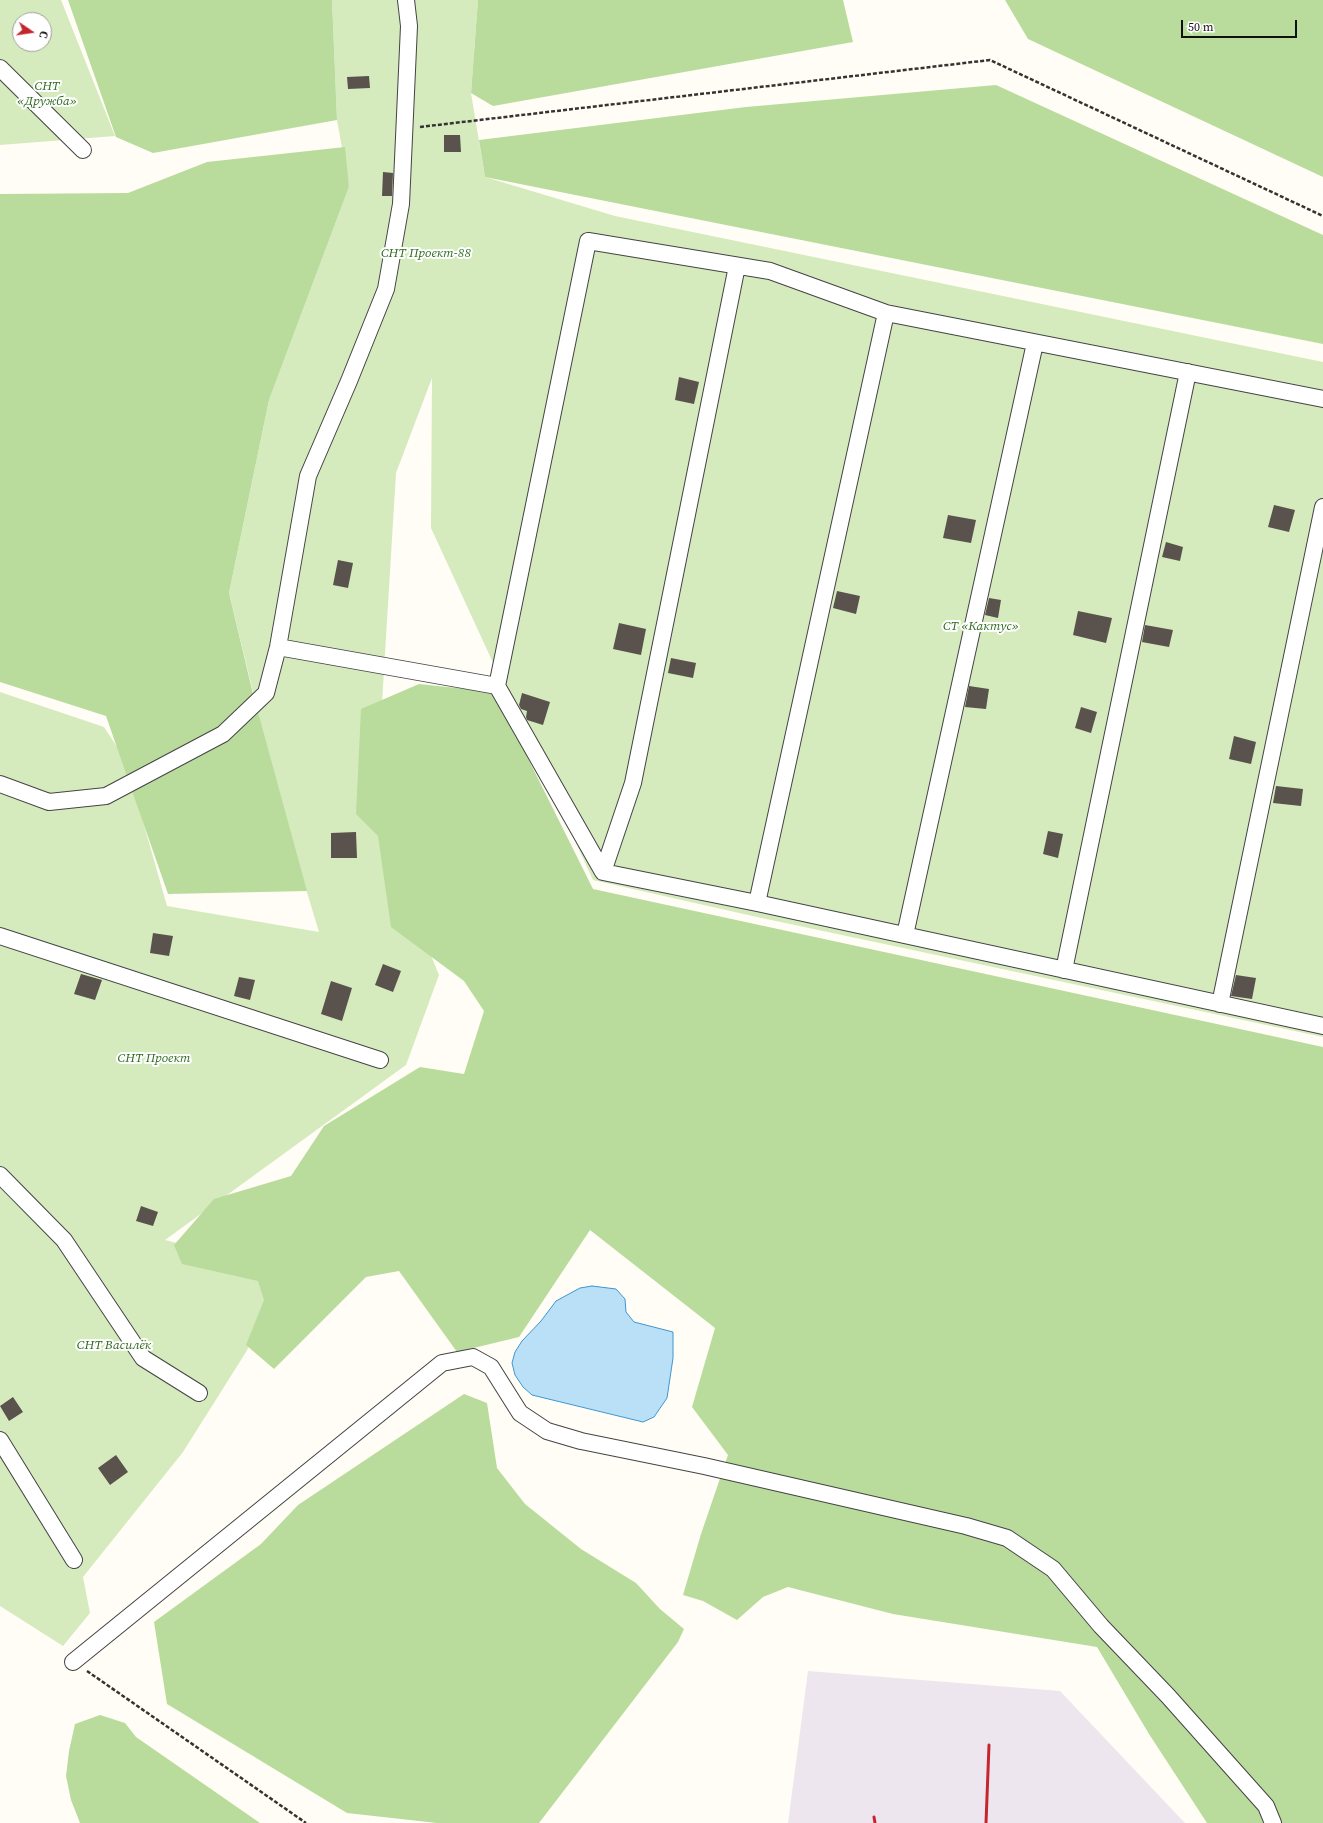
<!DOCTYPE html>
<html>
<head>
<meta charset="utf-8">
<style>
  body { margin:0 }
  #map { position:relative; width:1323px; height:1823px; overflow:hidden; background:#fffdf5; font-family:"Source Serif 4",serif }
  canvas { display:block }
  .north { position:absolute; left:12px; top:12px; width:40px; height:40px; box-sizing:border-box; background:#fff; border:1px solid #a0a0a0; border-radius:50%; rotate:103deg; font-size:11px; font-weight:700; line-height:16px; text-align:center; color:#111 }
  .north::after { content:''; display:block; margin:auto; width:14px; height:18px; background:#c4262e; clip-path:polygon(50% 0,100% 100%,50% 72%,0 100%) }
  .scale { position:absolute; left:1181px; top:20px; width:116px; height:18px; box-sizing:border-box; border:2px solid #111; border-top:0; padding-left:5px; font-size:12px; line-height:14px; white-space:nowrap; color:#111; -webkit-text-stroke:3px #fff; paint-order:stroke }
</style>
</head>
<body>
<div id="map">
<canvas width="1323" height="1823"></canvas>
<div class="north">С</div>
<div class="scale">50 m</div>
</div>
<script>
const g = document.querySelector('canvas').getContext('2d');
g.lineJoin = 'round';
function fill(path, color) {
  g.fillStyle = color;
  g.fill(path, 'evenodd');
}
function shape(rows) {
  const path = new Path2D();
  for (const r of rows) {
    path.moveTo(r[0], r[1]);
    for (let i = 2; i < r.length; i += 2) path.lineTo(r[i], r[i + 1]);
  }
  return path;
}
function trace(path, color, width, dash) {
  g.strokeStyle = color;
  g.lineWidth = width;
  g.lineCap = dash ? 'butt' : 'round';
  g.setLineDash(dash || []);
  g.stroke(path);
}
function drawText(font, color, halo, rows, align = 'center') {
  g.font = font + ' "Source Serif 4",serif';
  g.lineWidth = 4;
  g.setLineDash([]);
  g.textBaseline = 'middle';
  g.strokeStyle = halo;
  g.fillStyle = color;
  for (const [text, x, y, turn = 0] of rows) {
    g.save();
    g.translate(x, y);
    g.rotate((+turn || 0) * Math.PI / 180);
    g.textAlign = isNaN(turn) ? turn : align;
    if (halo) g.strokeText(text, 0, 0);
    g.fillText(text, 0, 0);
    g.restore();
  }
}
fill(shape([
  [808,1671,1060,1691,1185,1823,788,1823]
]), '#eee6ef');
fill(shape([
  [0,0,61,0,115,136,0,145],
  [20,20,44,20,44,44,20,44],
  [332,0,478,0,471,93,485,177,615,216,1323,362,1323,1037,757,917,593,880,431,528,432,378,396,473,375,818,439,975,406,1065,165,1240,289,1272,246,1352,183,1452,83,1577,90,1613,63,1646,0,1606,0,692,104,727,125,759,254,696,229,593,269,400,349,187,337,120],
  [257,727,319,932,167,906,134,790]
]), '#d5ebbd');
fill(shape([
  [68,0,332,0,337,120,153,153,116,137],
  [478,0,843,0,853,42,493,106,471,93],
  [1005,0,1323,0,1323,177,1028,39],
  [996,85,1323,235,1323,344,485,177,479,140,746,107],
  [345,147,349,187,269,400,229,593,253,694,307,891,168,894,106,716,0,682,0,194,128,193,207,162],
  [419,684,495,692,593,889,1323,1047,1323,1823,1207,1823,1149,1734,1097,1647,893,1614,788,1587,763,1597,737,1620,703,1601,683,1595,701,1534,728,1455,692,1407,715,1328,590,1230,519,1337,457,1352,399,1271,366,1277,274,1369,246,1345,264,1300,258,1281,182,1264,174,1245,214,1199,291,1176,324,1126,420,1067,464,1074,484,1011,464,981,391,927,378,836,356,814,361,709],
  [464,1394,487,1403,497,1468,525,1504,581,1549,636,1583,660,1609,684,1629,678,1642,539,1823,437,1823,347,1813,167,1704,154,1622,261,1544,298,1505],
  [100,1715,125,1723,136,1737,260,1823,80,1823,71,1800,66,1776,69,1751,75,1724]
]), '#b9dc9c');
const water = shape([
  [592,1286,616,1289,625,1299,626,1312,634,1322,673,1332,673,1358,667,1398,654,1417,643,1422,532,1395,523,1387,515,1375,512,1363,515,1352,522,1341,541,1321,556,1301,580,1288,592,1286]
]);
fill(water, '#b9e0f7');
trace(water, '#3f96cf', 1);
fill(shape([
  [369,76,370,88,348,89,347,77],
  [444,135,460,135,461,152,444,152],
  [383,172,393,173,392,196,382,196],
  [679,377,699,382,694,404,675,400],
  [1274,505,1295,510,1289,532,1268,527],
  [948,515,976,520,971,543,943,538],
  [1166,542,1183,547,1180,561,1162,557],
  [338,560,353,563,348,588,333,585],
  [837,591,860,596,856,614,833,608],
  [989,598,1001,600,998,618,985,615],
  [1078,611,1112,618,1106,643,1073,635],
  [619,623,646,629,641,655,613,649],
  [1145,625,1173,630,1169,647,1142,642],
  [671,658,696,663,693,678,668,673],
  [969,686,989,689,986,709,965,707],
  [522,693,550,702,543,725,527,720,526,717,527,711,521,709,519,705],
  [1081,707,1097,712,1091,733,1075,728],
  [1234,736,1256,742,1251,764,1229,759],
  [1276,786,1303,789,1301,806,1273,803],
  [1048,831,1063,834,1058,858,1043,854],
  [356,832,357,858,331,858,331,833],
  [153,933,173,936,169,956,150,953],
  [383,964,401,971,393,992,375,985],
  [81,974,102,980,95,1000,74,994],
  [1236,975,1256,978,1252,999,1231,996],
  [239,977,255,980,250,1000,234,996],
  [331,981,352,988,342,1021,321,1014],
  [141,1206,158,1212,153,1226,136,1221],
  [13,1397,23,1412,9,1421,0,1406],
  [116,1455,128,1472,110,1485,98,1468]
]), '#5a524d');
const minor = shape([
  [0,68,83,150],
  [1323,399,886,313,770,271,588,241,497,686,603,872,757,903,1323,1026],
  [278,647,497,686],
  [0,784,49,802,106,796,223,734,266,693,278,647,308,476,349,381,386,289,401,204,409,26,406,0],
  [603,872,633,783,737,266],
  [757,903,886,313],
  [905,935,1035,343],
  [0,936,380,1060],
  [1064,970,1188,372],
  [1220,1004,1323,507],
  [0,1175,64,1240,143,1358,199,1393],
  [0,1440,74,1560],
  [73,1662,442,1363,473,1357,491,1367,520,1413,547,1431,581,1441,704,1466,966,1526,1007,1538,1053,1569,1101,1626,1168,1696,1266,1806,1273,1823]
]);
trace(minor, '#444', 18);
trace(shape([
  [420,127,990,60,1323,216],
  [87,1671,306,1823]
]), '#333', 2.5, [4, 2]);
trace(minor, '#fff', 16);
trace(shape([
  [874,1817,875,1823],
  [986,1823,989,1745]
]), '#c4262e', 3);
drawText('italic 13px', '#2f6b1f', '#fff', [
  ["СНТ",47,87],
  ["«Дружба»",47,102],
  ["СНТ Проект-88",426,254],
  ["СТ «Кактус»",981,627],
  ["СНТ Проект",154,1059],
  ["СНТ Василёк",114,1346]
]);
</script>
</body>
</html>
